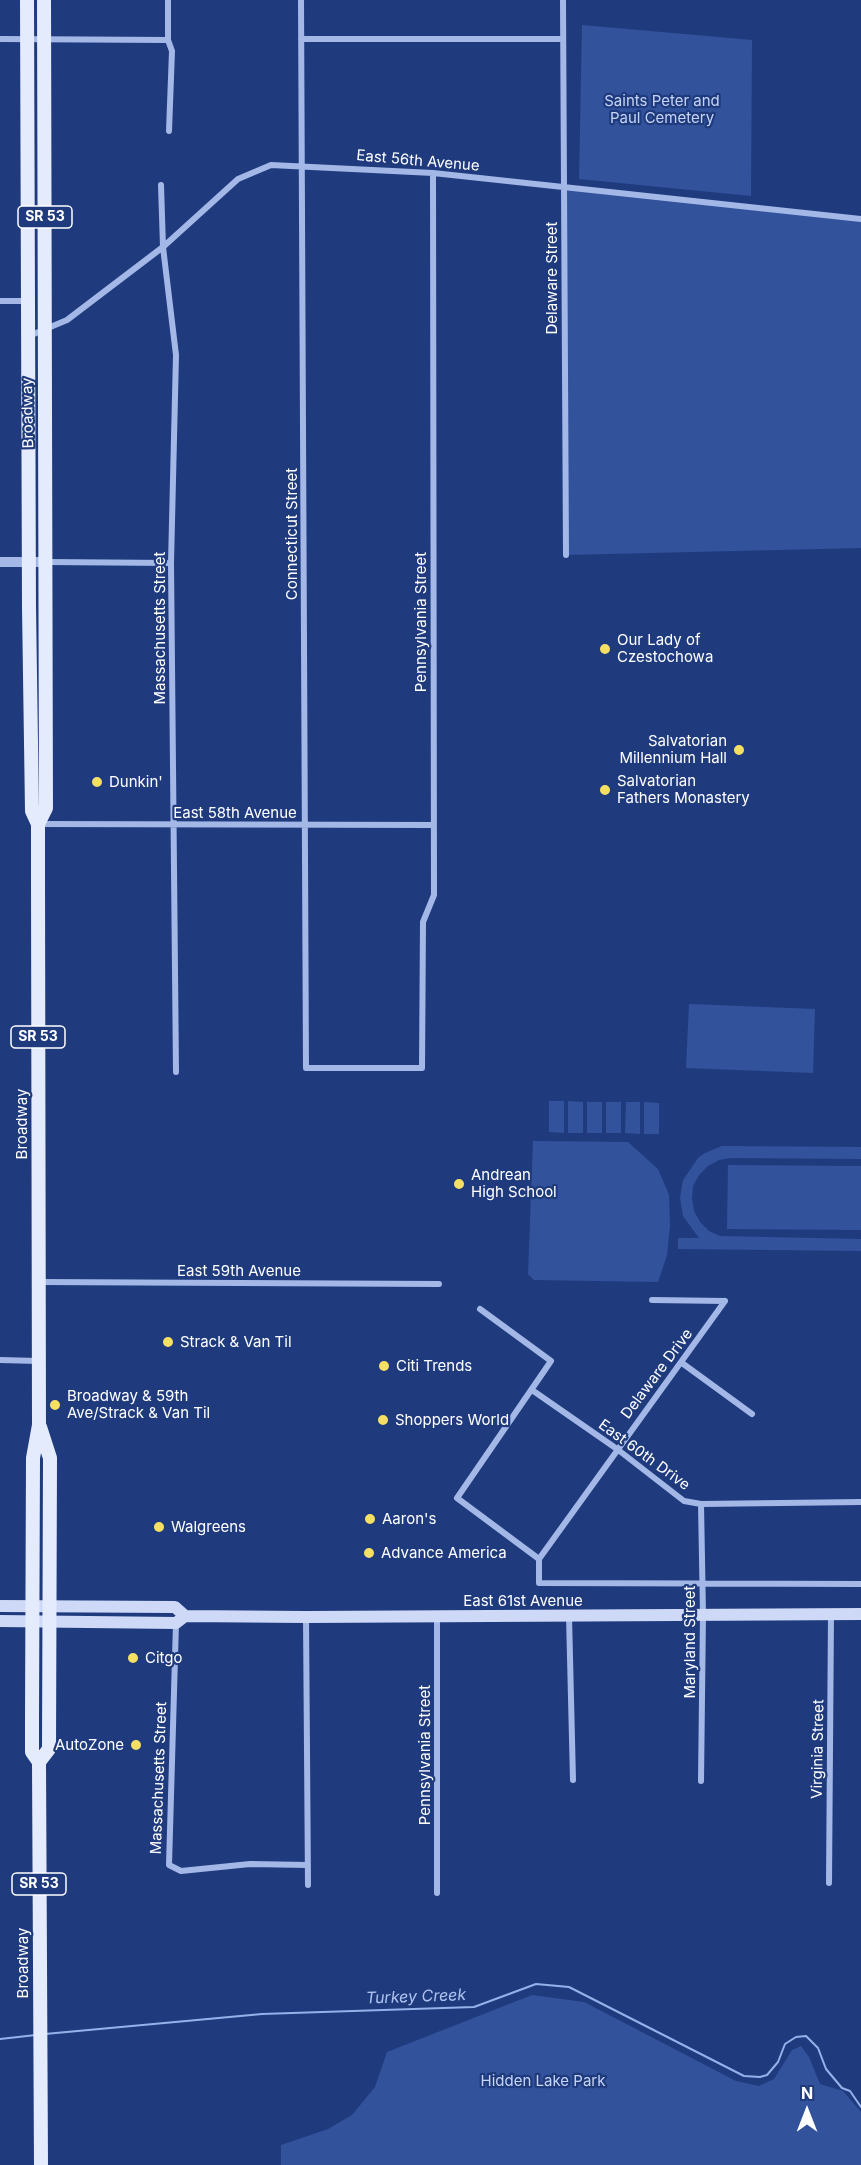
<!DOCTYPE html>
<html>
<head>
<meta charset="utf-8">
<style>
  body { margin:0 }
  #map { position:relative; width:861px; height:2165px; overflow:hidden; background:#1f3b7e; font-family:Inter,sans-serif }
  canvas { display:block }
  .north { position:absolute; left:777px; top:2081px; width:60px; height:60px; -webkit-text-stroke:4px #1f3b7e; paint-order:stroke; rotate:0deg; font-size:16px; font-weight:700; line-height:24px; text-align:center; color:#fff }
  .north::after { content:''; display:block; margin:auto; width:21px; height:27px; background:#fff; clip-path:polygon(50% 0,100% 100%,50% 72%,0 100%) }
</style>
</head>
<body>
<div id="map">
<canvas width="861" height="2165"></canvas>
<div class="north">N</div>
</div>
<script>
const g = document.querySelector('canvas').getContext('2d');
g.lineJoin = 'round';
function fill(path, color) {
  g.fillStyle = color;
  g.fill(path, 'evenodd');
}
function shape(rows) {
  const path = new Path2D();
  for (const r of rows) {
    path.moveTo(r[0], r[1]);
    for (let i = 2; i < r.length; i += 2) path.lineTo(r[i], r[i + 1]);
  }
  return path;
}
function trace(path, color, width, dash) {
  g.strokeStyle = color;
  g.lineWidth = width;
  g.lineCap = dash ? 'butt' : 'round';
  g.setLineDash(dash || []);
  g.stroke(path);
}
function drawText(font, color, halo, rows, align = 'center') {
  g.font = font + ' Inter,sans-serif';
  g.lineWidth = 4.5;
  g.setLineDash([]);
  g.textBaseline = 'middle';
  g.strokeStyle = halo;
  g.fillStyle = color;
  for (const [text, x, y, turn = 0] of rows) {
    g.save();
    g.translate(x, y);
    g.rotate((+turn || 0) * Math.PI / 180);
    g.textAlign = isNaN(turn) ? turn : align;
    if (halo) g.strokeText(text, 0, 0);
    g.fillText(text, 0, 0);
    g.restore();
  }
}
fill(shape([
  [582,25,752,40,751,196,579,179],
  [564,188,861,219,861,548,566,555],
  [689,1004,815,1009,813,1073,686,1068],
  [549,1101,564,1101,564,1133,549,1132],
  [568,1101,583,1102,583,1133,568,1133],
  [587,1102,602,1102,602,1133,587,1133],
  [606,1102,621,1102,621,1133,606,1133],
  [626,1102,640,1102,640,1134,625,1133],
  [644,1102,659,1103,659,1134,644,1134],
  [533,1141,628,1142,658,1169,669,1195,670,1226,667,1255,658,1282,534,1280,528,1274],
  [722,1146,861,1147,861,1159,731,1158,719,1160,708,1166,699,1175,693,1186,692,1199,694,1211,700,1222,709,1231,720,1236,861,1239,861,1251,678,1249,678,1238,699,1238,683,1216,680,1198,683,1180,698,1158,705,1153],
  [728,1165,861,1166,861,1230,727,1229],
  [532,1995,584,2002,736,2081,759,2086,774,2079,792,2050,801,2046,809,2057,820,2084,843,2091,861,2112,861,2165,281,2165,281,2145,328,2129,352,2115,375,2087,387,2052]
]), '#32529c');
trace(shape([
  [45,2034,262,2014,474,2007,536,1984,569,1987,744,2076,760,2077,767,2075,778,2062,785,2044,796,2037,806,2036,818,2048,826,2069,842,2088,850,2091,861,2107],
  [0,2039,36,2035]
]), '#96b1e9', 2);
trace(shape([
  [168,0,168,40,172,51,169,131],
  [301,0,306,1068,422,1068,423,922,434,895,433,173],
  [563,0,566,555],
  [0,39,168,40],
  [301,39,562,39],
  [161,185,163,247,176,355,171,563,176,1072],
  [0,301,28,301],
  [29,336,67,320,163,247,238,179,271,165,433,173,861,219],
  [46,562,171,563],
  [38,824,433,825],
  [39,1282,439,1284],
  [652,1300,725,1301],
  [725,1301,539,1559,539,1583,861,1584],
  [480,1309,551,1361,457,1498,539,1559],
  [0,1360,38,1361],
  [682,1363,752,1414],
  [532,1390,617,1449,684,1501,701,1504,861,1502],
  [701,1504,703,1614,701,1781],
  [569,1616,573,1780],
  [306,1617,308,1885],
  [176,1623,169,1865,181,1871,250,1864,308,1865],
  [829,1883,831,1614],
  [437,1893,437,1617]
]), '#a3b8e7', 6);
trace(shape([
  [0,562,45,562]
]), '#a3b8e7', 10);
trace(shape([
  [0,1606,175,1607,185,1616],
  [0,1621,176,1623,185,1616,306,1617,861,1614]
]), '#cdd9f6', 12);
trace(shape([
  [27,0,29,607,32,811,38,824,38,878,39,1425,33,1458,32,1719,32,1752,39,1762,41,2165],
  [38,824,46,808,44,0],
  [39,1762,49,1749,50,1458,40,1427]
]), '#e4ebfd', 14);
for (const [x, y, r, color] of [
  [605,649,6,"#f5e063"],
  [739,750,6,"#f5e063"],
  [97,782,6,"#f5e063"],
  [605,790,6,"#f5e063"],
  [459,1184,6,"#f5e063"],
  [168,1342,6,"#f5e063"],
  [384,1366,6,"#f5e063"],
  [55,1405,6,"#f5e063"],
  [383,1420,6,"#f5e063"],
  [370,1519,6,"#f5e063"],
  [159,1527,6,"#f5e063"],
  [369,1553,6,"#f5e063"],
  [133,1658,6,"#f5e063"],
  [136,1745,6,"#f5e063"]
]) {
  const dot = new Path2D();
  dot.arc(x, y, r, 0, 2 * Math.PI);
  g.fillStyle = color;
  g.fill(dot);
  trace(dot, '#1f3b7e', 2);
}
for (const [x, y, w] of [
  [45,217,54],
  [38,1037,54],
  [39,1884,54]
]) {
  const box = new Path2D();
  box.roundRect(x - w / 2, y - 11, w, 22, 4.5);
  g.fillStyle = '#1f3b7e';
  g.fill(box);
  trace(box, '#fff', 1.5);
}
drawText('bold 14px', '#fff', null, [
  ["SR 53",45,217],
  ["SR 53",38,1037],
  ["SR 53",39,1884]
]);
drawText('15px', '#c6d5f6', '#1f3b7e', [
  ["Saints Peter and",662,101],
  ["Paul Cemetery",662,118],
  ["Hidden Lake Park",543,2081]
]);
drawText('15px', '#fff', '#1f3b7e', [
  ["East 56th Avenue",418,161,5],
  ["Delaware Street",552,278,-90],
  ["Broadway",28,413,-91],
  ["Connecticut Street",292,534,-90],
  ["Pennsylvania Street",421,622,-90],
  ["Massachusetts Street",160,628,-90],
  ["East 58th Avenue",235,813],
  ["Broadway",22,1124,-90],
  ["East 59th Avenue",239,1271],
  ["Delaware Drive",657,1374,-53],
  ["East 60th Drive",644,1455,36],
  ["East 61st Avenue",523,1601],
  ["Maryland Street",690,1642,-90],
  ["Virginia Street",818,1749,-89],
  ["Pennsylvania Street",425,1755,-90],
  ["Massachusetts Street",159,1778,-88],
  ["Broadway",23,1963,-90]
]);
drawText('15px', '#fff', '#1f3b7e', [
  ["Our Lady of",617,640],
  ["Czestochowa",617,657],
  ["Salvatorian",727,741,"right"],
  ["Millennium Hall",727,758,"right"],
  ["Salvatorian",617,781],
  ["Fathers Monastery",617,798],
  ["Dunkin'",109,782],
  ["Andrean",471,1175],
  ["High School",471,1192],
  ["Strack & Van Til",180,1342],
  ["Citi Trends",396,1366],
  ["Broadway & 59th",67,1396],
  ["Ave/Strack & Van Til",67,1413],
  ["Shoppers World",395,1420],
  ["Aaron's",382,1519],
  ["Walgreens",171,1527],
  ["Advance America",381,1553],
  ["Citgo",145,1658],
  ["AutoZone",124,1745,"right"]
], 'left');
drawText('italic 16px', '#aec2ef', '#1f3b7e', [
  ["Turkey Creek",416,1997,-2]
]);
</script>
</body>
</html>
